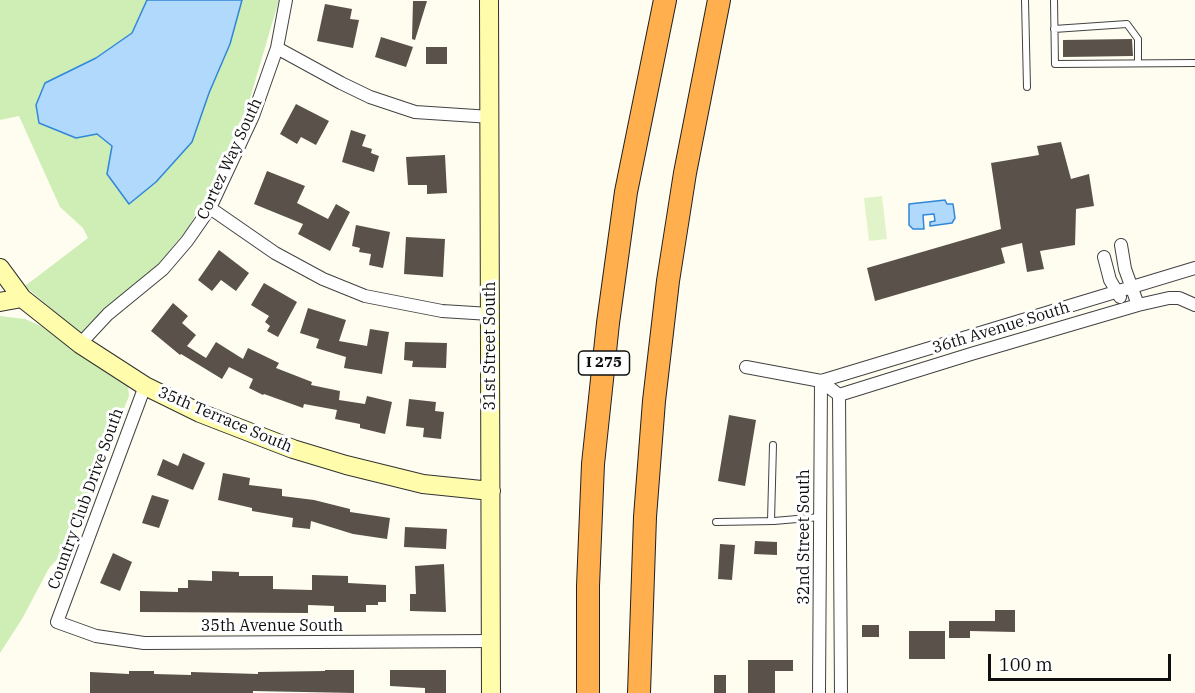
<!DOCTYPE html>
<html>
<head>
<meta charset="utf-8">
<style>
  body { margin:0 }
  #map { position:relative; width:1195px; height:693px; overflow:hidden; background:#fffdf0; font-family:"IBM Plex Serif",serif }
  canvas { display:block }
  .scale { position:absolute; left:988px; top:654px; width:183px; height:27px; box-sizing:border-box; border:3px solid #0f0f0f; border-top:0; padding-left:8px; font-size:18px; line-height:21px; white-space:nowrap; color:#0f0f0f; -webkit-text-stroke:4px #fff; paint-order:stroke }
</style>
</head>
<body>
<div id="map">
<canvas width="1195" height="693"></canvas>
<div class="scale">100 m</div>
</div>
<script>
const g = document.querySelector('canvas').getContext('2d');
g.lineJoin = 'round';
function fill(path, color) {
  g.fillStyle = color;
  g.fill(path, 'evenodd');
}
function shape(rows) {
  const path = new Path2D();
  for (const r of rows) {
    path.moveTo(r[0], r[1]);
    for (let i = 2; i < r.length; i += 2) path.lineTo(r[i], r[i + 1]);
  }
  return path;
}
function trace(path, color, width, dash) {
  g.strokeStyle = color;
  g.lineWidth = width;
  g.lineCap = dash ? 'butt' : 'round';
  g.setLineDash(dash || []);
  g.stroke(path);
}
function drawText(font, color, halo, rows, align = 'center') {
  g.font = font + ' "IBM Plex Serif",serif';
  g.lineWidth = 6;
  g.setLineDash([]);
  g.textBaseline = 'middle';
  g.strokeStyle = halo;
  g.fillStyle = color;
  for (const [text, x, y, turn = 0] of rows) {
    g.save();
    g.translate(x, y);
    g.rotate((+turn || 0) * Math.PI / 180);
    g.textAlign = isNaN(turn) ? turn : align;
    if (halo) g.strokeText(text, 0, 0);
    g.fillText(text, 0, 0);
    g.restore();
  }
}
fill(shape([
  [0,0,147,0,132,33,96,58,45,83,76,138,97,134,112,146,192,142,209,93,230,44,242,0,279,0,243,122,226,159,188,228,159,264,105,308,81,334,25,286,88,238,83,228,60,207,19,116,0,120],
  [0,316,25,319,41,326,85,358,128,385,129,396,68,548,49,568,22,619,0,653]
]), '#ceeeb6');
fill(shape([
  [882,196,887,239,869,241,864,198]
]), '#e1f4c9');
const water = shape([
  [147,0,242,0,230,44,209,93,192,142,156,182,129,204,107,174,112,146,97,134,76,138,39,123,36,105,45,83,96,58,132,33,147,0],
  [945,200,947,204,953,204,955,218,952,223,930,226,930,222,935,221,934,214,923,215,924,229,913,229,909,225,909,204,945,200]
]);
fill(water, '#b0d9fc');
trace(water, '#3087d9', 1.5);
fill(shape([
  [413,1,427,1,415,40,412,39],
  [325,4,352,9,350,19,359,20,353,48,317,41],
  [381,37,413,47,406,67,375,57],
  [1132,39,1133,56,1063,57,1063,40],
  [426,47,447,47,447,64,426,64],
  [296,104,329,121,316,145,301,137,297,144,280,134],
  [351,130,366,135,362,146,372,149,371,153,379,156,374,172,342,162],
  [1061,142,1071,179,1089,174,1094,206,1076,209,1075,245,1040,251,1044,269,1027,272,1022,243,1001,248,1005,263,875,301,867,268,1001,229,991,163,1039,155,1037,146],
  [445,155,447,193,427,194,427,185,408,185,406,157],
  [267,171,305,186,297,203,328,219,336,204,350,212,330,251,298,234,303,224,254,204],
  [356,225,390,232,383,268,369,265,371,254,359,252,360,248,352,246],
  [406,237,445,239,443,277,404,274],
  [219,250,249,273,236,291,221,280,212,291,198,280],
  [264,283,297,302,278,337,267,331,270,326,265,322,269,316,251,305],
  [173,303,188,316,182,323,196,335,187,346,206,358,216,342,243,359,248,348,279,363,276,368,312,382,311,385,340,391,339,400,365,404,367,396,392,402,385,434,360,428,360,424,335,419,337,410,304,404,303,408,264,394,263,395,249,388,253,379,229,367,222,379,181,354,180,355,151,331],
  [308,308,346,320,339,341,367,346,370,329,389,332,382,374,344,368,346,357,316,348,319,339,300,333],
  [405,342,447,343,446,368,412,367,413,361,404,360],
  [409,399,436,402,435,411,444,412,441,439,423,437,424,428,406,426],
  [729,415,756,420,745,486,718,481],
  [183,453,205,463,193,490,157,475,163,459,178,466],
  [223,473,250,478,249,485,282,489,282,496,314,500,350,509,350,512,390,518,387,539,353,534,311,521,310,529,292,527,293,518,252,511,252,508,218,500],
  [152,495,169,500,159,528,142,523],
  [405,527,447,529,446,549,404,547],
  [755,541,777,542,777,555,754,554],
  [720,544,735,545,732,580,718,579],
  [113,553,132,562,120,591,100,583],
  [444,564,446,612,410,611,410,594,416,594,415,566],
  [212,571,239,572,239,576,273,576,273,589,312,590,312,575,348,576,348,583,386,585,386,602,378,602,378,605,366,605,366,612,334,612,334,606,308,605,308,613,140,612,140,591,178,592,178,588,188,588,188,580,212,581],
  [995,610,1015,610,1015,632,970,631,970,638,949,638,949,621,995,621],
  [862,625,879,625,879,637,862,637],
  [909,631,945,631,945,659,909,659],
  [748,660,793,660,793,671,775,671,775,693,748,693],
  [325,670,354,670,354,693,253,691,253,693,90,693,90,672,129,674,129,671,154,671,154,674,191,675,191,672,258,674,258,672,325,671],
  [390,670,446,670,446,693,425,693,425,688,390,686],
  [714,675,726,675,726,693,714,693]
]), '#59514a');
const lane = shape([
  [1025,0,1027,87],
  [1054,0,1055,64,1195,63],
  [1054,29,1127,24,1138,39,1138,63],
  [771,521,773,445],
  [716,522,774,521,820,517]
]);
const street = shape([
  [277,48,341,83,370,97,415,112,491,117],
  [210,208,275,253,323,279,365,296,442,311,490,314],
  [1121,245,1125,269,1138,305],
  [1104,257,1110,280,1120,297],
  [80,344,108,314,163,269,187,241,210,208,253,116,277,48,286,0],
  [746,367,821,381,839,395],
  [821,381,1195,268],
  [145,386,57,622,96,636,144,643,491,641],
  [839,395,971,354,1138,305,1169,298,1179,298,1195,305],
  [839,395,841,693],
  [819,693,821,381]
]);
const secondary = shape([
  [489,0,491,693],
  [0,268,22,298,80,344,145,386,200,413,293,449,346,465,423,484,491,491],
  [0,302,22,298]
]);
const highway = shape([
  [588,693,588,586,593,464,608,323,626,192,665,0],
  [639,693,645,517,654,401,668,281,685,173,719,0]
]);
trace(lane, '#424242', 8);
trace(street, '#424242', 14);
trace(secondary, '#313131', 20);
trace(highway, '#202020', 24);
trace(lane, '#fff', 6);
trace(street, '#fff', 12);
trace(secondary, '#fffdab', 18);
trace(highway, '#ffaf4e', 22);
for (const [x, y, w] of [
  [604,363,51]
]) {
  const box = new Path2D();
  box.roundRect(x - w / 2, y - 12, w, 24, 4.5);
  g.fillStyle = '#fff';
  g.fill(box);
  trace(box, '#0f0f0f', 1.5);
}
drawText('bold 15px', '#0f0f0f', null, [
  ["I 275",604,363]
]);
drawText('16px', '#0f0f0f', '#fff', [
  ["Cortez Way South",230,159,-65],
  ["36th Avenue South",1001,328,-17],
  ["31st Street South",490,346,-90],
  ["35th Terrace South",225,420,23],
  ["Country Club Drive South",86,499,-70],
  ["32nd Street South",804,537,-90],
  ["35th Avenue South",272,626]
]);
</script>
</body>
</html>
